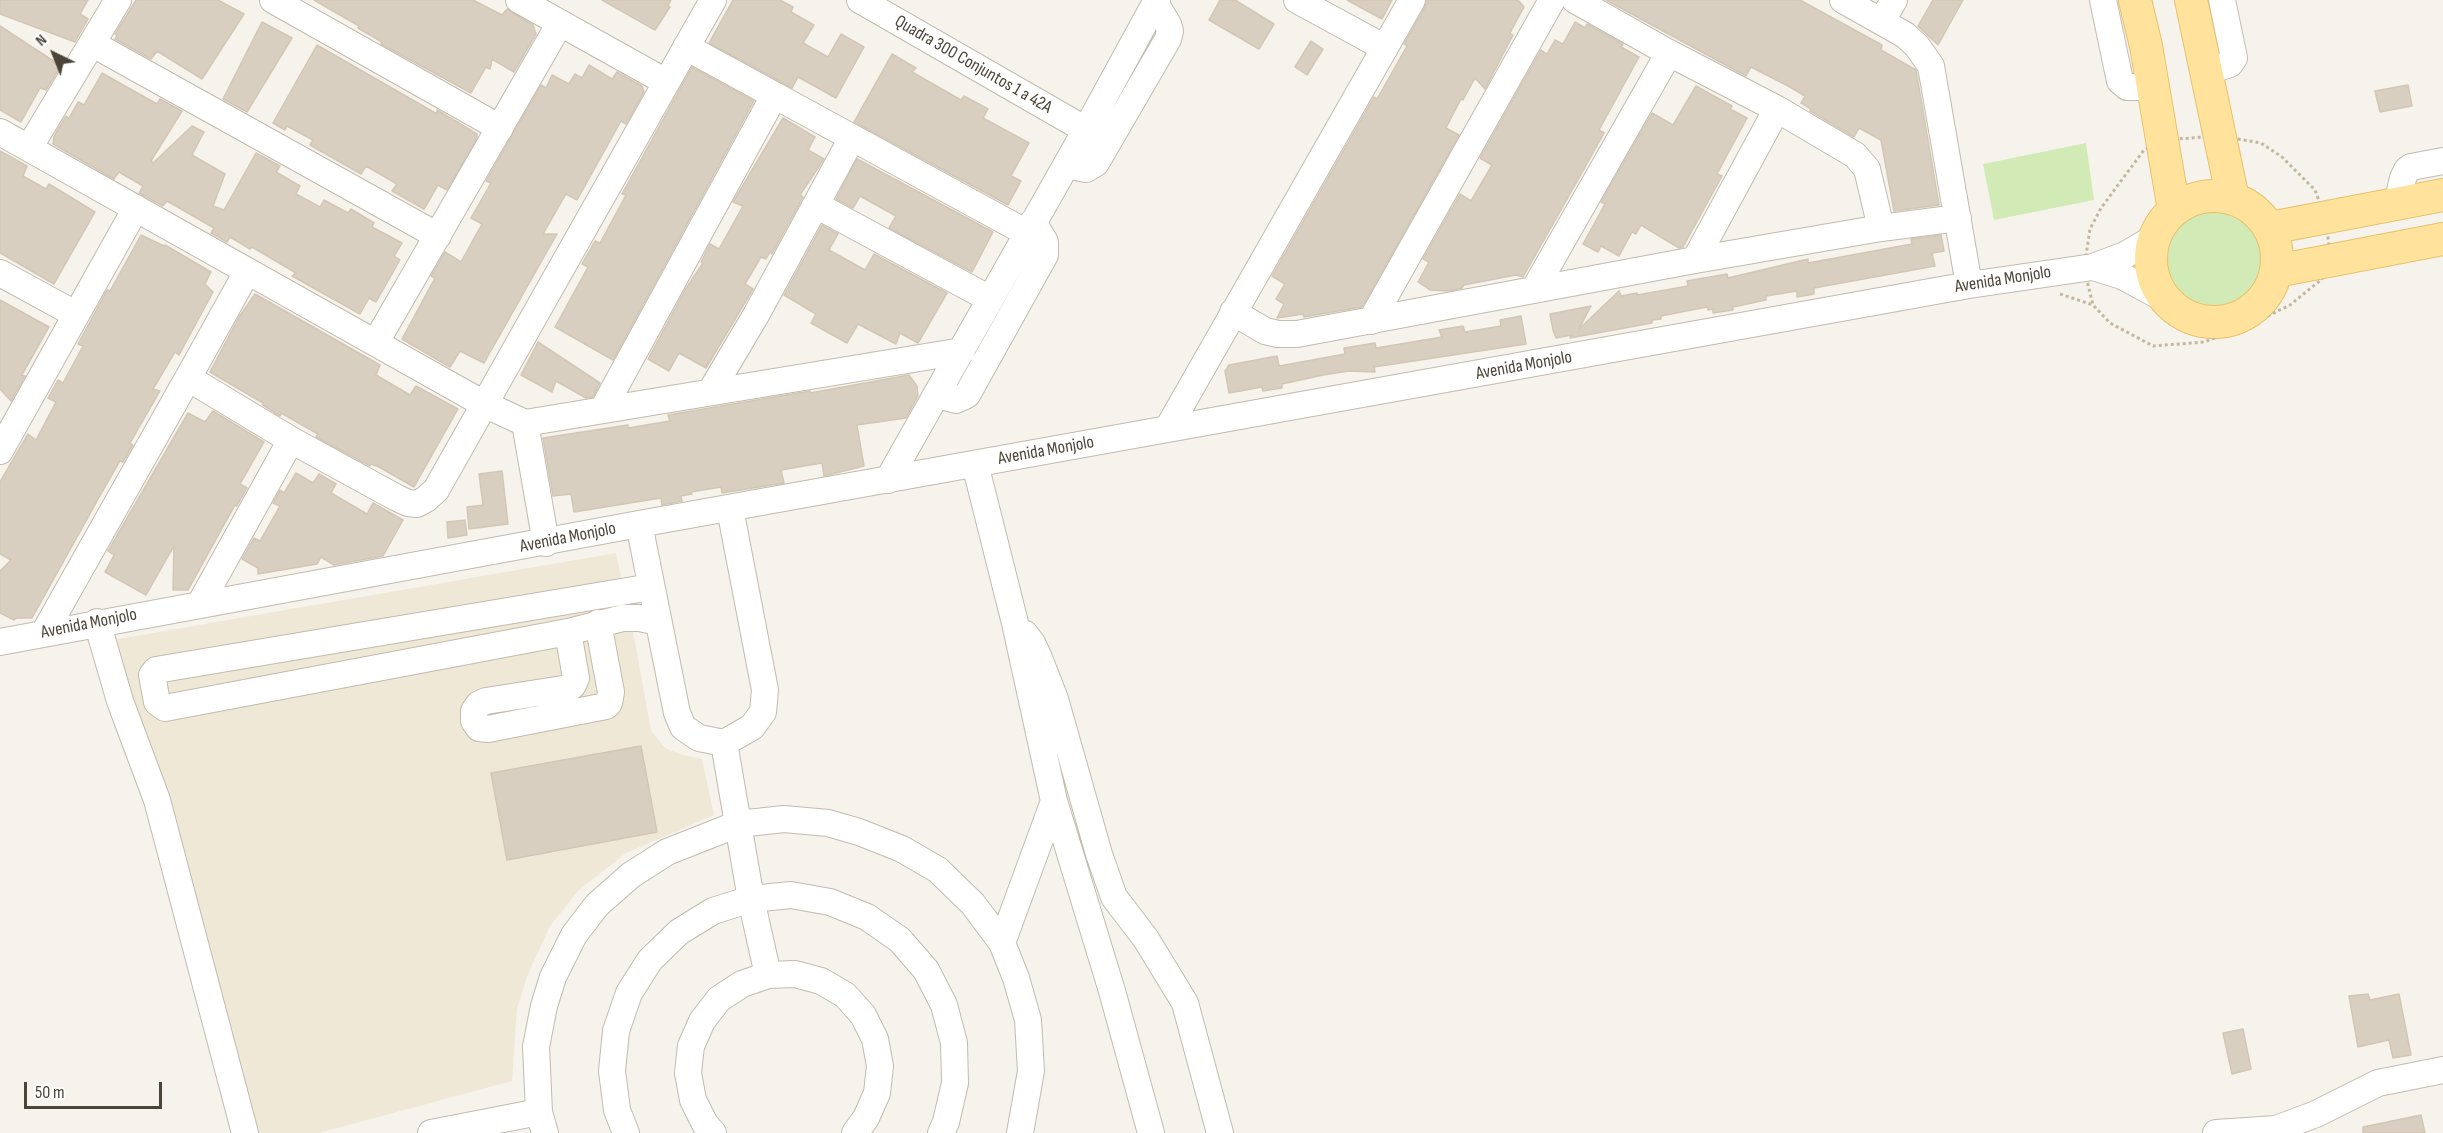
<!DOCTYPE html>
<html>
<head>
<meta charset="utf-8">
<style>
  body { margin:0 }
  #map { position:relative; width:2443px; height:1133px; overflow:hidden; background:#f6f3ec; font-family:"Sofia Sans Condensed",sans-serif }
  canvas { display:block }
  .north { position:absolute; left:24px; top:24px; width:60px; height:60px; -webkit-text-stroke:4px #fff; paint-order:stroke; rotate:317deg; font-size:16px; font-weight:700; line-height:24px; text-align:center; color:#4b4439 }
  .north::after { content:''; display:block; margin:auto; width:21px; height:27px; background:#4b4439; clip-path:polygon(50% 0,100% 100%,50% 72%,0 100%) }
  .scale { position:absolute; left:24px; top:1082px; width:138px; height:27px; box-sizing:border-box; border:3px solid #4b4439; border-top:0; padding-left:8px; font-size:18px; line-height:21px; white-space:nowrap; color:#4b4439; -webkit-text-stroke:4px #fff; paint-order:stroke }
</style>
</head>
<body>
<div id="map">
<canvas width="2443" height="1133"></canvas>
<div class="north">N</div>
<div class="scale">50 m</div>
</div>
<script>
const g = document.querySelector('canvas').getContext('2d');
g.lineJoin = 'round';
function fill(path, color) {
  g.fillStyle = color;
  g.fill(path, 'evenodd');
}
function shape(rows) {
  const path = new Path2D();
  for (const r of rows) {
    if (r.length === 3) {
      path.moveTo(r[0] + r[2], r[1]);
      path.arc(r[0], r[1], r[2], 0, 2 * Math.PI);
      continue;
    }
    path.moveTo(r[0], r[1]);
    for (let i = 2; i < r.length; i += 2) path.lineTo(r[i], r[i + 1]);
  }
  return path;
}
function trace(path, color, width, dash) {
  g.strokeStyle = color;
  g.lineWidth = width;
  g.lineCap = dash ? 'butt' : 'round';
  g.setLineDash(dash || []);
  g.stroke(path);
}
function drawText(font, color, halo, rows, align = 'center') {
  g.font = font + ' "Sofia Sans Condensed",sans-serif';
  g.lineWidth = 5;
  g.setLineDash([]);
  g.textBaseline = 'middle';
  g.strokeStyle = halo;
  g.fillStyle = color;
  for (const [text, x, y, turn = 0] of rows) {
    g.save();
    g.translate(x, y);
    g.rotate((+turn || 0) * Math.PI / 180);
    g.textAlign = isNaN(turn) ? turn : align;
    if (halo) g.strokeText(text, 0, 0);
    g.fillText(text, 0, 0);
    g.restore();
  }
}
fill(shape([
  [616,553,636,647,651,731,665,748,680,754,702,759,714,815,626,853,579,890,550,926,528,974,517,1009,512,1081,319,1133,252,1133,112,640]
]), '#efe8d6');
fill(shape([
  [2086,143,2094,200,1994,220,1983,164],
  [2213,259,55]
]), '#d2eab5');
const building = shape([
  [0,0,88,0,80,14,88,19,75,42,0,14,0,0],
  [136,0,218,0,244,14,202,79,157,51,151,59,115,39,117,35,115,34,136,0],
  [314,0,473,0,502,15,507,9,533,25,536,34,514,72,492,59,490,69,486,67,471,93,381,44,382,42,358,28,359,26,314,0],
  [602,0,671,0,668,6,670,7,655,30,602,0],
  [733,0,780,0,793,7,791,12,814,25,803,43,828,57,841,34,864,47,836,98,798,77,792,88,709,43,733,0],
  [1220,0,1235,0,1274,24,1259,49,1209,20,1220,0],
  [1347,0,1392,0,1382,19,1347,0],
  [1427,0,1518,0,1524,7,1510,33,1513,35,1485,89,1475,78,1463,100,1461,99,1446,128,1459,135,1362,307,1304,317,1303,314,1277,318,1284,304,1276,299,1285,284,1272,276,1374,97,1377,99,1407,46,1404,44,1425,7,1427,0],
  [1606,0,1800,0,1882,45,1881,50,1916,70,1939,205,1894,211,1881,140,1859,128,1854,137,1810,111,1811,109,1801,103,1805,96,1788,86,1751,67,1746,76,1606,0],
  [1933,0,1963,0,1938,45,1918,26,1933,0],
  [262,22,292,38,247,112,223,99,262,22],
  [1575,22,1585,28,1587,24,1623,44,1621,47,1639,57,1599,130,1604,133,1584,169,1523,277,1516,275,1464,285,1462,288,1449,291,1430,290,1418,282,1429,262,1423,259,1460,194,1471,201,1492,165,1480,158,1541,50,1547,54,1555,40,1563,44,1575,22],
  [0,26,61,66,46,90,40,88,21,122,0,110,0,26],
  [1311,41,1323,49,1307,75,1295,67,1311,41],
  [317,45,437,114,437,110,477,134,477,138,447,190,438,185,424,209,392,191,397,184,366,166,361,174,310,145,313,140,287,126,285,130,273,123,317,45],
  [892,54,916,68,912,72,961,100,964,96,988,109,983,118,1029,143,1011,176,1021,181,1008,205,854,122,892,54],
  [589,65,612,79,617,72,642,86,644,92,626,124,621,121,577,200,566,194,543,234,557,234,484,363,460,351,450,367,402,339,435,278,431,276,445,252,461,262,482,224,471,218,491,183,486,181,541,85,546,88,552,75,569,84,575,74,582,78,589,65],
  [692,67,754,101,613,360,555,327,588,267,582,264,595,241,600,243,626,195,622,194,692,67],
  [102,73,157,104,160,99,182,111,151,161,153,163,192,126,204,132,192,155,225,174,213,206,224,210,256,153,280,166,276,172,300,186,296,194,320,207,324,200,348,213,351,209,374,223,372,227,402,243,394,256,400,260,376,302,369,298,360,314,292,276,296,273,252,247,250,249,230,237,227,242,211,233,214,228,167,201,163,206,139,193,143,186,119,172,114,179,53,144,54,136,66,116,69,118,78,102,84,105,102,73],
  [2408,85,2412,106,2380,112,2375,91,2408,85],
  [1696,86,1732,106,1730,109,1747,118,1717,174,1722,176,1683,247,1679,248,1641,225,1636,234,1632,232,1619,256,1601,246,1598,252,1583,244,1605,204,1601,202,1652,113,1673,125,1696,86],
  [783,118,815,137,808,150,824,159,800,195,803,197,772,254,770,252,766,259,761,257,745,284,753,289,706,368,679,353,669,371,648,359,685,290,703,263,701,262,710,244,719,249,743,206,733,202,783,118],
  [0,151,27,166,23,176,46,189,49,184,95,212,54,284,0,253,0,151],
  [857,159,993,232,972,272,889,228,896,216,860,196,853,208,836,199,857,159],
  [822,225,838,234,829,250,865,270,874,254,947,293,918,343,900,333,896,344,858,324,847,343,811,323,816,314,784,295,822,225],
  [141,235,164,246,165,245,211,272,205,284,213,292,179,355,175,352,153,389,160,391,130,443,133,445,123,462,120,461,101,494,32,618,17,618,14,620,0,613,0,571,11,560,0,554,0,482,28,434,36,440,56,402,48,398,58,380,63,383,83,346,78,344,107,290,110,291,141,235],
  [1941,235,1944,251,1932,253,1935,266,1814,288,1814,294,1797,297,1797,291,1766,296,1766,300,1733,307,1733,310,1713,313,1713,309,1708,310,1707,307,1661,316,1661,319,1652,320,1652,323,1570,338,1572,335,1556,338,1553,330,1550,314,1591,306,1579,329,1619,291,1621,296,1637,293,1637,295,1688,286,1687,281,1727,274,1728,278,1808,259,1808,263,1912,244,1911,239,1941,235],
  [255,294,380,365,376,375,410,395,416,386,458,409,414,487,379,467,371,464,370,466,316,437,318,434,281,413,280,416,263,405,263,403,210,372,239,317,255,294],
  [0,300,49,327,22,375,25,376,11,401,0,389,0,300],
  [1521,316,1526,344,1374,367,1375,372,1349,371,1323,375,1282,384,1282,388,1263,391,1262,387,1229,393,1225,371,1229,365,1277,356,1279,366,1345,354,1344,348,1375,343,1376,348,1442,337,1439,330,1463,326,1465,332,1501,326,1500,320,1521,316],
  [538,342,600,383,593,397,586,398,556,381,552,392,521,375,538,342],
  [909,375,917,386,918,396,906,418,857,425,864,466,824,476,822,463,781,470,784,483,722,493,721,487,691,492,692,494,681,496,682,501,662,505,661,498,574,512,571,494,553,496,543,438,628,425,628,428,670,421,668,415,810,391,810,393,909,375],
  [213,411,264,442,240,484,247,488,237,506,235,505,188,590,173,590,174,546,146,595,105,572,114,555,108,551,188,413,205,422,213,411],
  [502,471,508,524,469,529,467,507,483,505,479,474,502,471],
  [296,473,313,483,319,474,336,484,331,493,367,514,373,503,403,520,383,556,334,565,321,557,317,564,258,574,258,568,242,559,254,538,260,541,280,506,273,503,280,490,284,493,296,473],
  [465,520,467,535,448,538,447,522,465,520],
  [641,746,657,832,507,860,491,773,641,746],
  [2368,994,2370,1000,2399,994,2411,1055,2393,1058,2389,1040,2358,1047,2349,996,2368,994],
  [2243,1029,2251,1069,2232,1074,2223,1033,2243,1029],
  [2421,1115,2425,1133,2363,1133,2363,1127,2421,1115]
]);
fill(building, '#d8cfc1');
trace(building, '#d3c7b4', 1.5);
const minor = shape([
  [273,0,500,128],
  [519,0,666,82],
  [860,0,1086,130],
  [1297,0,1385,48],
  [1575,0,1669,53,1777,109,1855,155,1867,169,1881,228],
  [1843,0,1905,35,1917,46,1931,66,1969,285],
  [2103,0,2120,81,2127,87,2154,87],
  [1882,21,1894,0],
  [93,44,438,236],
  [686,47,1027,233],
  [2205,72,2230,64,2234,58,2222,0],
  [0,132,484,404,525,423,962,351],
  [29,148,118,0],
  [1066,165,1086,169,1096,163,1168,39,1170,31,1168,24,1155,3],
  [2397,204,2403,178,2407,170,2411,167,2443,161],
  [816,205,990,299],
  [1695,260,1777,109],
  [2093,267,2122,276,2163,298],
  [247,272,188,378,291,440,397,498,408,503,417,504,426,499,436,490,713,0],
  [0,273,75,314],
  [1534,290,1669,53],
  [1233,312,1265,331,1278,334,1297,334,1695,260,1881,228,1958,218],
  [1371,321,1552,0],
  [376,342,560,23],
  [711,391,756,315,852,138],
  [937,395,956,400,967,395,1045,255,1045,242,1033,222],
  [603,409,774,96],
  [525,423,546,543],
  [1168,428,1412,0],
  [0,451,136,208],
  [975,464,1015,623,1054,801,1112,991,1151,1133],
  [888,480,1086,130,1157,0],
  [639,524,677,713,683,727,699,738,724,743,752,727,763,712,765,690,730,509],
  [651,587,156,670,152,675,157,702,165,708,568,632,623,618,640,618,658,622],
  [200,604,291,440],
  [97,622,120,701,157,800,245,1133],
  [568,632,576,678,573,685,569,688,486,701,479,704,474,711,474,721,479,728,488,729,606,706,609,703,611,692,598,623],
  [44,633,188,378],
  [1025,634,1032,643,1039,658,1055,699,1099,854,1114,897,1146,939,1185,1003,1220,1133],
  [0,642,639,524,1969,285,2093,267,2125,255,2154,238],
  [724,743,751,899,768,975],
  [1002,943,1054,801],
  [431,1133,539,1112],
  [545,1133,539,1112,536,1047,544,1006,553,977,574,935,597,905,631,875,667,852,738,824,784,819,828,823,859,832,902,849,938,870,973,904,1002,943,1016,978,1028,1020,1031,1071,1020,1133],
  [626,1133,617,1110,612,1071,616,1031,629,993,650,960,679,932,713,911,751,899,791,895,830,902,867,917,900,940,926,970,944,1005,954,1043,955,1083,946,1122,941,1133],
  [713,1133,705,1124,693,1100,688,1073,691,1046,702,1021,719,999,742,984,768,975,795,974,821,981,845,995,863,1015,875,1039,880,1066,877,1093,866,1118,855,1133],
  [2216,1133,2276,1129,2316,1114,2378,1083,2443,1070]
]);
const major = shape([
  [2135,0,2146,46,2174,210],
  [2191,0,2233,199],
  [2214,259,63],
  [2270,228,2443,195],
  [2276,271,2443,239]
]);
trace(minor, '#c2bbae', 28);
trace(major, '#e6c16a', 34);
trace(shape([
  [2220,136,2261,143,2282,157,2315,190,2325,217,2331,259,2322,279,2290,305,2245,327,2204,342,2153,346,2110,323,2093,305,2084,268,2090,229,2101,208,2144,150,2163,140,2220,136],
  [2060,294,2093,305]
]), '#c4b79f', 3, [3, 3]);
trace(minor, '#fff', 26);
trace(major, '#ffe39c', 32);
drawText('18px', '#4b4439', '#fff', [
  ["Quadra 300 Conjuntos 1 a 42A",973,65,30],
  ["Avenida Monjolo",2003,280,-9],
  ["Avenida Monjolo",1524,366,-10],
  ["Avenida Monjolo",1046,451,-10],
  ["Avenida Monjolo",568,538,-11],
  ["Avenida Monjolo",89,624,-11]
]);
</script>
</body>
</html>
